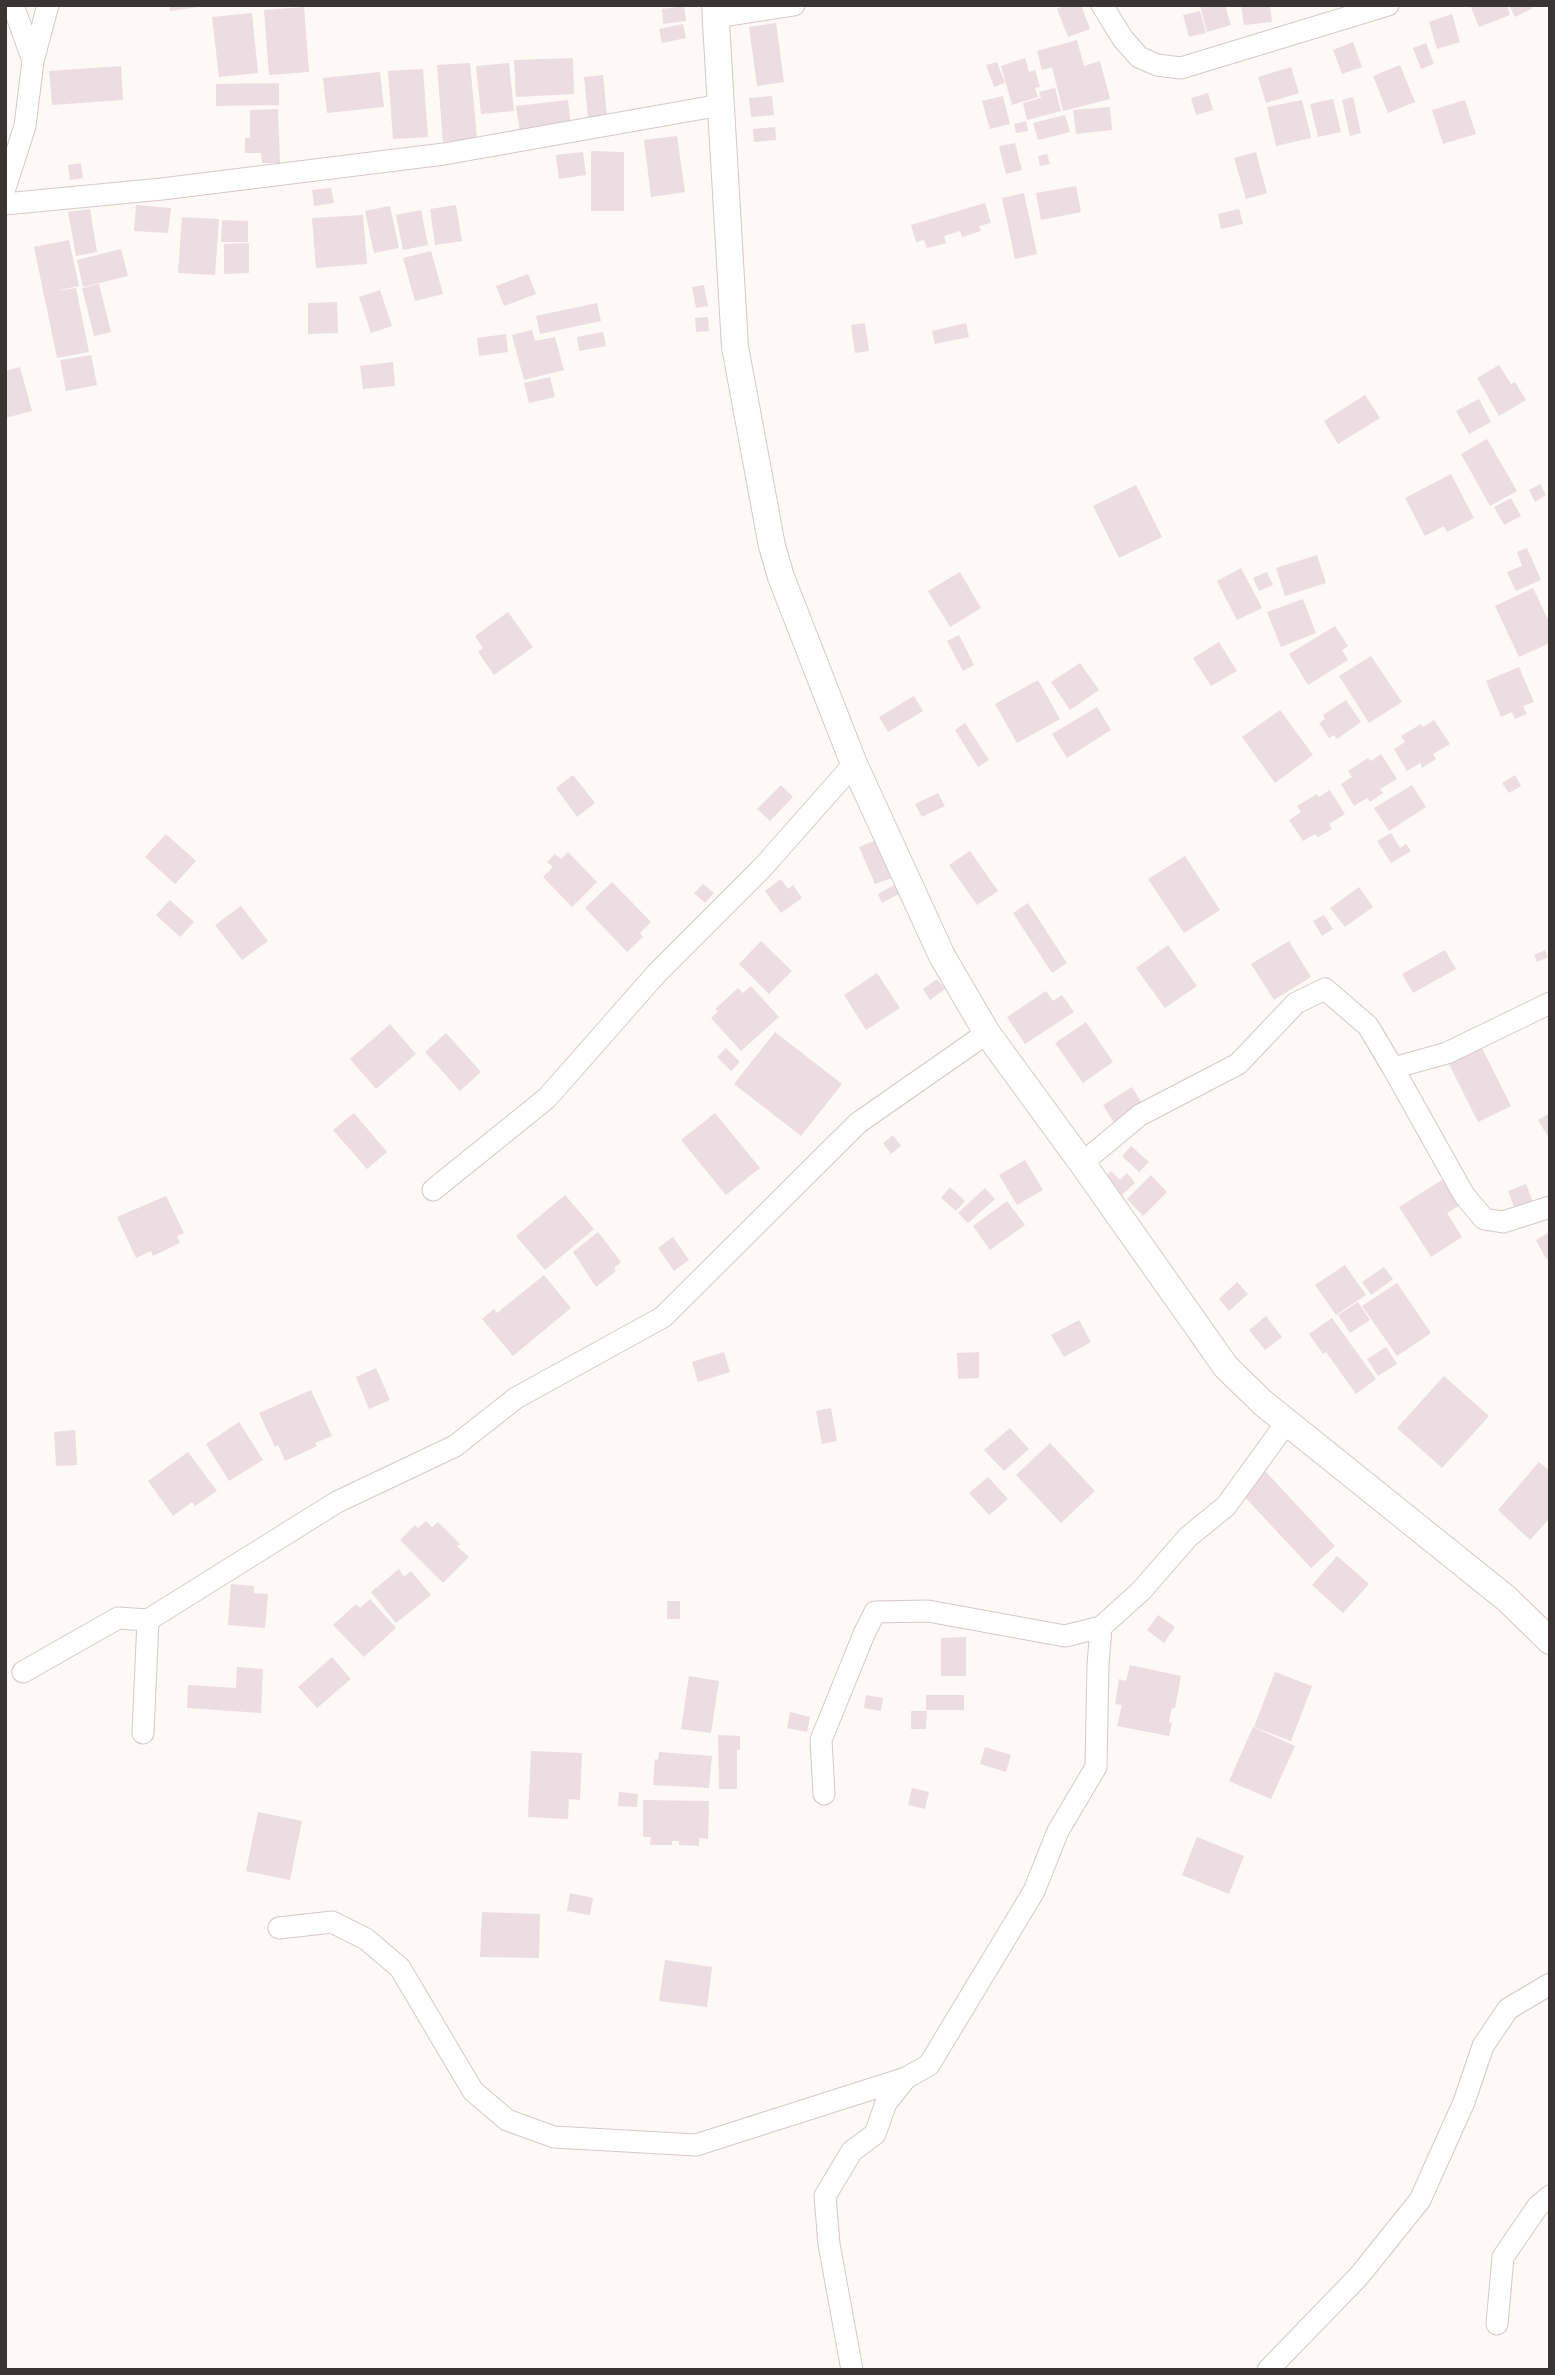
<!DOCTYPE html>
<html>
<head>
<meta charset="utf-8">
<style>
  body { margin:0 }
  #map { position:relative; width:1555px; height:2375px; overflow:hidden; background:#fef8f7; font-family:Commissioner,sans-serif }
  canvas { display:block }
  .frame { position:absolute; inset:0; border:7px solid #3a3434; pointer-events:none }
</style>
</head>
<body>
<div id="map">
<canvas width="1555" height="2375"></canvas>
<div class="frame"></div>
</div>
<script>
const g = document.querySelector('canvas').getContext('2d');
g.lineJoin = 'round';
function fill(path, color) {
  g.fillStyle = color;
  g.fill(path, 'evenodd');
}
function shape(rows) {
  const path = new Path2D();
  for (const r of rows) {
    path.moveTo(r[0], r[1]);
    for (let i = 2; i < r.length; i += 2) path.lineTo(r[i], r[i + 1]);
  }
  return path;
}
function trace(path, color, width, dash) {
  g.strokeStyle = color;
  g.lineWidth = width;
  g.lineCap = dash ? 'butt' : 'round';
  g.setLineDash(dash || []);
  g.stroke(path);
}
fill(shape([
  [169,5,198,5,199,7,170,11],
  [1067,5,1081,5,1090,29,1068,37,1057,9],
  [1200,5,1225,5,1231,25,1207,32],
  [1241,5,1270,5,1272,22,1244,25],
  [1470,5,1507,5,1510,15,1479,27],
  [1509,5,1532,5,1533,8,1515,17],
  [684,6,686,21,663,24,662,9],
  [304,7,309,72,269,75,264,10],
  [1200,11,1206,33,1189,37,1183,15],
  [252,13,258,73,219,77,212,17],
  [1452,14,1460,42,1437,49,1429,22],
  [776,23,784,82,757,86,749,27],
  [683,24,686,38,662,43,659,29],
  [1077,40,1084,66,1100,61,1110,99,1063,111,1052,67,1042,70,1037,51],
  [1353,42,1362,67,1342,74,1333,50],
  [1426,43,1434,64,1421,69,1413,48],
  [573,58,574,94,516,97,514,60],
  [1025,58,1029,72,1035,70,1040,87,1035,88,1038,97,1012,105,1001,66],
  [997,62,1005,83,994,87,986,65],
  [470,63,477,139,443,142,437,65],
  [509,63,514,111,481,114,476,66],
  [1400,65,1415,102,1388,113,1373,76],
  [121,66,123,100,52,105,49,71],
  [1291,67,1299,93,1266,103,1258,77],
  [423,69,428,137,393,139,388,71],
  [380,72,384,107,327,113,323,78],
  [603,75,607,116,588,118,584,77],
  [279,83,279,105,216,106,216,84],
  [1055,88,1061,111,1027,120,1023,103,1041,98,1039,92],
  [1208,93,1213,110,1196,115,1191,98],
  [772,96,774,115,751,117,749,98],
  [1003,96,1010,124,990,129,982,101],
  [1353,97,1361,133,1350,136,1342,100],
  [1333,99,1341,132,1318,137,1310,104],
  [568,100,571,126,520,133,516,106],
  [1302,100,1311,138,1276,146,1267,107],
  [1465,100,1476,134,1443,144,1432,110],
  [1110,107,1112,130,1076,134,1073,110],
  [278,109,280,163,262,163,261,153,245,153,245,138,250,138,250,110],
  [1065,115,1070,132,1038,140,1033,123],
  [1026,121,1028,131,1016,133,1014,124],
  [775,127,776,140,754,142,753,129],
  [677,136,685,192,651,197,644,140],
  [1015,143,1022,170,1006,174,999,146],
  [591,151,624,152,624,211,591,211],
  [583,152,586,175,559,179,556,155],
  [1256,152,1267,193,1246,199,1234,158],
  [1047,154,1050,164,1040,166,1038,156],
  [81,163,83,178,70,180,68,165],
  [1076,186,1081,212,1041,220,1036,193],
  [331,188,334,203,314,206,312,190],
  [1024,193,1037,254,1015,259,1002,198],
  [985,203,991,223,979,226,981,231,962,237,960,231,944,236,946,243,927,248,924,240,916,242,911,225],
  [136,205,171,208,168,233,134,231],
  [456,205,462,241,435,245,430,209],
  [390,206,399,248,374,253,365,211],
  [90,209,97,252,76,256,68,212],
  [1239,209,1243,224,1221,229,1218,214],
  [421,210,428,245,403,250,396,215],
  [363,215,367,264,316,268,312,218],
  [182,217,219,219,215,275,178,273],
  [222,220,248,221,248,242,221,242],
  [69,240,79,286,54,291,76,288,89,352,57,358,34,247],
  [249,243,249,273,224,274,224,244],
  [121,249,128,276,83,287,77,260],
  [431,251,443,294,415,301,403,258],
  [528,274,536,294,504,306,496,286],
  [99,284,111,332,94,336,82,288],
  [704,285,708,306,696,308,692,287],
  [380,290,392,326,371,333,359,297],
  [337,302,338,333,308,334,308,303],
  [597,303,601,321,540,334,536,316],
  [708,317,709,331,696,332,695,318],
  [865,323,869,351,855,353,851,325],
  [966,323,969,337,935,344,932,331],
  [532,330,535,341,555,337,564,370,524,380,512,335],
  [603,332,606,346,579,351,577,337],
  [506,334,508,352,479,356,477,338],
  [91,355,97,385,66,391,60,360],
  [393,362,395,386,363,389,360,366],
  [1499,365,1511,384,1515,382,1526,400,1499,416,1477,378],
  [20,367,32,411,5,418,5,371],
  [550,377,555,397,529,403,524,383],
  [1365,395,1380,418,1338,444,1324,421],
  [1479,399,1491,422,1469,434,1456,411],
  [1487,439,1517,491,1490,506,1461,454],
  [1451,474,1474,518,1447,532,1444,526,1425,536,1405,498],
  [1540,484,1546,495,1535,502,1529,490],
  [1136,485,1162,537,1119,558,1093,506],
  [1511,498,1521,516,1504,525,1494,507],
  [1527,548,1541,580,1516,591,1507,572,1522,566,1517,552],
  [1317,555,1326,583,1285,596,1276,568],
  [1241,568,1262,608,1237,620,1217,581],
  [960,572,981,608,950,627,928,591],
  [1267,572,1273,585,1259,591,1253,578],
  [1533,588,1550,624,1550,643,1519,657,1495,606],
  [1303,599,1316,633,1281,647,1267,612],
  [508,612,533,647,494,675,478,652,483,648,475,636],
  [1335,626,1348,646,1342,650,1348,660,1308,685,1289,654],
  [959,635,974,665,963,671,947,641],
  [1219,642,1237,671,1211,686,1193,658],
  [1371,656,1402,702,1369,723,1339,676],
  [1080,663,1099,690,1070,710,1051,682],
  [1519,667,1534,702,1523,706,1527,714,1515,719,1512,712,1501,717,1486,681],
  [1038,680,1060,719,1017,743,995,704],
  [914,696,923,711,888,732,879,717],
  [1346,700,1361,722,1337,739,1334,735,1329,738,1319,723,1325,719,1323,715],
  [1097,707,1111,730,1067,758,1052,734],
  [1280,710,1313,755,1275,783,1242,737],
  [1434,720,1450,744,1433,754,1436,759,1422,768,1420,763,1407,771,1394,749,1405,742,1401,736,1421,724,1423,727],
  [965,723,989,760,978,767,955,730],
  [1381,754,1397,779,1380,789,1383,793,1370,802,1367,798,1354,806,1341,784,1352,777,1348,771,1368,758,1371,761],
  [573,775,595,803,577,817,556,788],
  [1515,775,1521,786,1509,793,1502,783],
  [781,785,793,797,770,821,757,809],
  [1412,785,1426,807,1389,831,1374,808],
  [1330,790,1345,814,1329,824,1332,829,1318,837,1315,834,1303,841,1289,820,1301,812,1297,806,1317,794,1319,797],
  [938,793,945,806,922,817,915,804],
  [1391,833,1400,848,1406,844,1411,851,1391,863,1377,841],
  [166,834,196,861,175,884,145,857],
  [876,840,892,878,875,884,859,847],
  [970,851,998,891,977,905,949,865],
  [568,852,597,882,572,907,543,877,553,867,547,862,555,854,561,859],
  [1185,856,1220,910,1184,933,1148,879],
  [781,879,788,889,793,885,802,898,781,913,765,891],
  [612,882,651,922,640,933,643,937,627,952,585,908],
  [703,884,714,893,705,903,694,893],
  [894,885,899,894,882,903,878,894],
  [1359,887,1373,907,1345,927,1330,908],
  [170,900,194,922,180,937,156,915],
  [1028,903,1067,963,1052,973,1013,913],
  [241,906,268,941,242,960,215,925],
  [1324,915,1333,929,1322,936,1313,921],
  [761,941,792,971,769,994,739,964],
  [1289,941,1311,977,1274,1000,1251,964],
  [1168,945,1197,986,1165,1008,1136,968],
  [1445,950,1456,969,1413,993,1402,974],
  [1545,950,1548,957,1537,962,1534,955],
  [877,973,900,1008,866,1030,844,995],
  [937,979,945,989,930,1000,923,989],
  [751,986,779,1017,741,1051,711,1018,718,1011,715,1009,738,988,743,993],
  [1046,991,1053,1001,1062,995,1074,1012,1025,1044,1007,1017],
  [1086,1022,1113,1062,1083,1083,1055,1043],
  [390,1024,416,1054,376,1089,350,1059],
  [775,1032,842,1084,801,1136,734,1084],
  [446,1033,481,1072,460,1091,425,1052],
  [1481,1046,1511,1106,1478,1122,1448,1062],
  [726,1048,740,1062,731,1071,717,1057],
  [1132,1087,1143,1105,1114,1123,1103,1105],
  [354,1113,387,1152,367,1169,333,1130],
  [715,1113,760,1168,726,1195,681,1140],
  [1550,1113,1550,1140,1538,1120],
  [893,1135,901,1146,891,1154,883,1143],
  [1131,1146,1149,1162,1139,1172,1122,1156],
  [1025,1160,1043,1190,1017,1205,999,1175],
  [1111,1171,1120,1180,1127,1173,1135,1183,1122,1195,1105,1177],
  [1151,1175,1167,1192,1143,1216,1127,1199],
  [1442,1180,1459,1206,1447,1213,1462,1237,1431,1257,1399,1207],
  [1526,1184,1534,1205,1516,1212,1508,1191],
  [950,1187,965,1201,956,1211,941,1198],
  [985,1188,995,1199,968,1223,958,1213],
  [565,1195,594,1229,545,1270,516,1236],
  [166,1196,184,1233,177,1236,180,1243,153,1256,151,1251,136,1258,117,1217],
  [1007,1201,1025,1225,990,1250,973,1226],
  [598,1232,621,1262,614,1268,616,1271,596,1287,573,1252],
  [1550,1232,1550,1257,1546,1259,1536,1240],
  [673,1237,689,1260,674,1271,658,1248],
  [1345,1265,1366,1295,1336,1315,1315,1285],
  [1384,1267,1393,1279,1371,1295,1362,1282],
  [544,1275,571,1308,513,1356,482,1319,494,1309,497,1313],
  [1237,1282,1248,1294,1229,1311,1219,1299],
  [1397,1283,1431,1333,1397,1356,1362,1306],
  [1358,1302,1370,1320,1350,1333,1338,1315],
  [1266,1316,1282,1337,1265,1350,1249,1330],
  [1332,1318,1376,1379,1356,1394,1326,1352,1323,1354,1309,1334],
  [1079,1320,1091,1342,1064,1357,1051,1335],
  [1386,1347,1397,1364,1378,1376,1367,1359],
  [724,1352,730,1372,698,1382,692,1362],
  [979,1352,979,1378,958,1379,957,1353],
  [376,1368,390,1400,369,1409,356,1377],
  [1444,1376,1489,1416,1442,1468,1397,1428],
  [311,1390,332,1436,315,1443,317,1446,285,1461,278,1445,275,1447,259,1413],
  [831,1408,837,1441,822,1444,816,1411],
  [239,1422,263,1460,229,1481,206,1444],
  [1010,1428,1029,1449,1004,1471,984,1450],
  [75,1430,77,1465,56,1466,54,1432],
  [1050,1443,1095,1491,1061,1523,1016,1475],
  [188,1452,217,1491,195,1506,192,1502,173,1516,148,1481],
  [1539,1462,1550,1471,1550,1518,1530,1540,1498,1510],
  [1265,1471,1335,1546,1311,1568,1241,1493],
  [988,1477,1008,1499,989,1515,969,1493],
  [426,1521,432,1527,438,1522,460,1544,457,1546,469,1557,443,1583,400,1540,415,1525,418,1528],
  [1337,1556,1369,1584,1343,1613,1312,1585],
  [399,1569,404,1577,411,1571,431,1595,396,1623,371,1592],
  [231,1584,254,1586,254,1593,268,1594,265,1628,228,1625],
  [370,1599,396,1628,364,1657,333,1625,356,1604,360,1608],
  [667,1601,680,1601,680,1619,667,1619],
  [1158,1615,1175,1627,1164,1643,1147,1630],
  [966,1637,966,1676,941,1676,941,1638],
  [332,1657,351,1679,317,1708,298,1687],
  [1130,1665,1181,1676,1175,1708,1172,1708,1169,1722,1172,1723,1169,1736,1117,1726,1122,1705,1115,1704,1119,1679,1126,1681],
  [237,1667,263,1669,261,1713,187,1708,188,1685,236,1688],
  [1275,1672,1312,1686,1291,1741,1254,1727],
  [689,1676,719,1681,711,1733,681,1729],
  [866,1695,883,1698,881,1711,864,1708],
  [926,1695,964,1695,964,1710,926,1710],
  [911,1711,927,1711,926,1729,911,1729],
  [790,1712,810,1717,807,1732,787,1728],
  [1253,1727,1295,1746,1271,1799,1229,1781],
  [718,1735,740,1736,740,1750,737,1750,737,1789,719,1789],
  [985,1747,1011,1755,1006,1772,980,1764],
  [531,1751,582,1753,580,1800,569,1799,568,1819,528,1817],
  [659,1752,712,1756,709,1788,653,1785,655,1759,658,1760],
  [912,1788,929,1792,925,1809,908,1805],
  [619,1792,638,1794,637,1807,618,1806],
  [643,1800,709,1801,708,1839,699,1838,699,1846,679,1845,679,1841,672,1841,672,1845,650,1845,651,1837,643,1837],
  [258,1812,302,1821,290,1880,246,1871],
  [1197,1837,1244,1856,1229,1894,1182,1875],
  [570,1893,593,1898,590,1915,567,1911],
  [482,1912,540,1914,539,1958,480,1957],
  [665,1960,712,1967,707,2007,659,2001]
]), '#ebdde1');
const minor = shape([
  [13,5,33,61],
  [1102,5,1123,39,1139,57,1157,65,1181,68,1388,5],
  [717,17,794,5],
  [5,188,25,126,33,61,48,5],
  [5,204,162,189,444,154,721,105],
  [1393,1068,1464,1195,1484,1219,1503,1222,1550,1207],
  [1082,1163,1140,1115,1238,1064,1296,1003,1325,989,1368,1026,1393,1068,1447,1053,1550,1003],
  [433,1190,547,1098,657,973,763,867,854,764],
  [23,1672,118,1618,148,1620,337,1502,455,1446,516,1398,663,1317,858,1123,987,1033],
  [143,1733,148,1620],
  [824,1794,821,1740,864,1634,875,1612,928,1611,1065,1636,1101,1627],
  [279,1928,332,1922,366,1939,400,1968,473,2091,507,2120,554,2137,696,2145,906,2078],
  [1497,2324,1503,2257,1538,2206,1550,2196],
  [852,2370,829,2244,825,2196,852,2151,875,2134,886,2103,906,2078,929,2065,1034,1891,1058,1831,1096,1767,1098,1665,1101,1627,1141,1591,1188,1537,1226,1506,1287,1422],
  [1268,2370,1359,2276,1420,2200,1464,2102,1483,2046,1508,2009,1550,1984]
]);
const tertiary = shape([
  [715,5,735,347,772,546,781,577,854,764,942,956,987,1033,1082,1163,1226,1367,1263,1403,1507,1599,1550,1641]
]);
trace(minor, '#d7c8c7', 23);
trace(tertiary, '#d7c8c7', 28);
trace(minor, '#fff', 21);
trace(tertiary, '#fff', 26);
</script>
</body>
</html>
